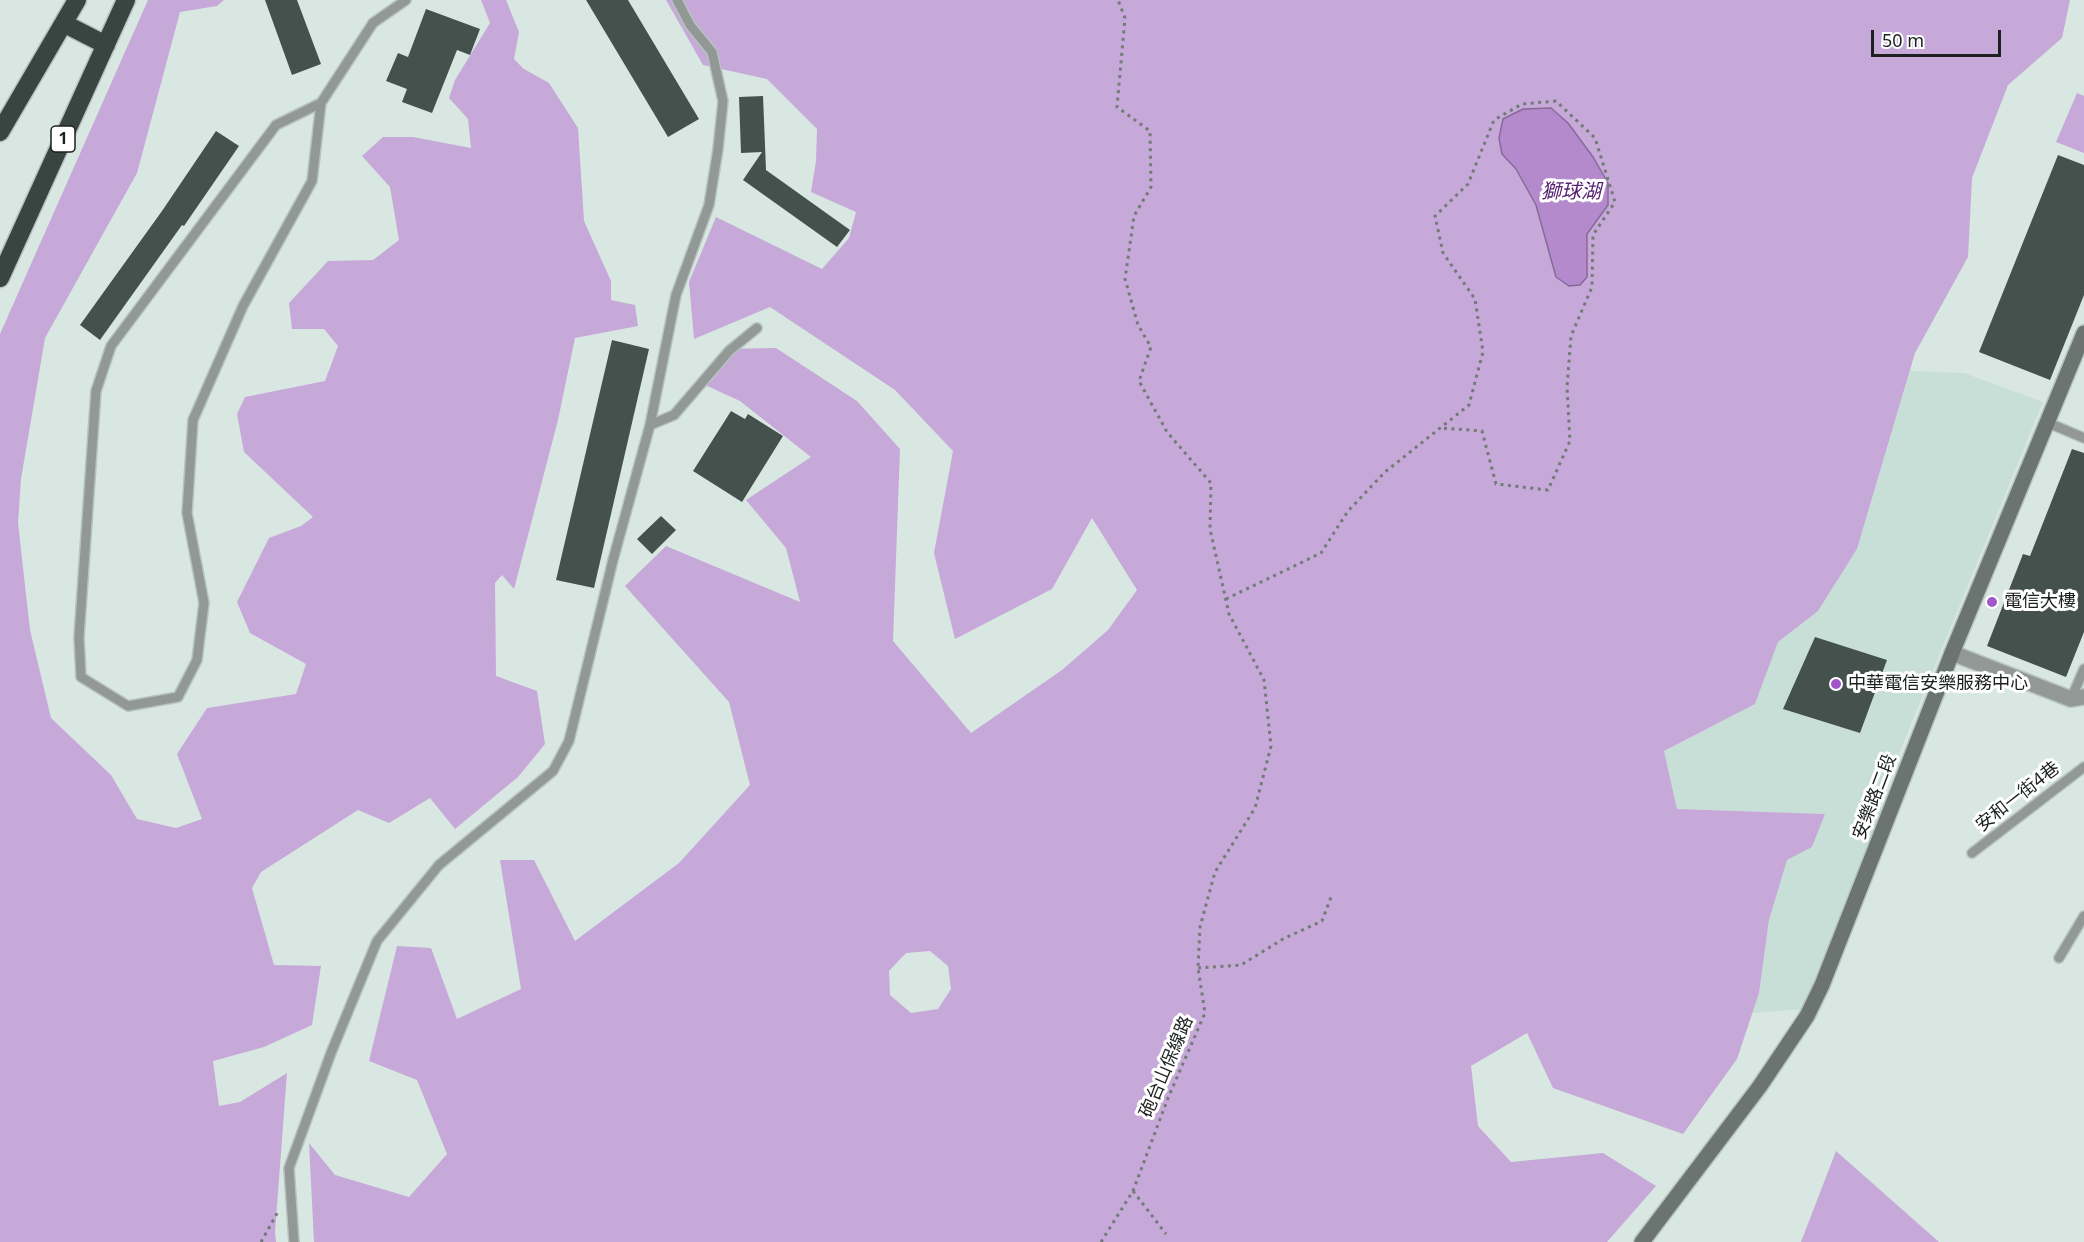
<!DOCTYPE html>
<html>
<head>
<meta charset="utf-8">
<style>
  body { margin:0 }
  #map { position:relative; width:2084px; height:1242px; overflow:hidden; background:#d9e7e2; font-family:"Noto Sans",sans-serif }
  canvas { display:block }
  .scale { position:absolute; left:1871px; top:30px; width:130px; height:27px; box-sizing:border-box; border:3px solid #1c2120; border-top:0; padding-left:8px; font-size:18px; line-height:21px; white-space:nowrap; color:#1c2120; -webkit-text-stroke:4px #fff; paint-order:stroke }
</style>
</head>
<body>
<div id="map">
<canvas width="2084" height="1242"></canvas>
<div class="scale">50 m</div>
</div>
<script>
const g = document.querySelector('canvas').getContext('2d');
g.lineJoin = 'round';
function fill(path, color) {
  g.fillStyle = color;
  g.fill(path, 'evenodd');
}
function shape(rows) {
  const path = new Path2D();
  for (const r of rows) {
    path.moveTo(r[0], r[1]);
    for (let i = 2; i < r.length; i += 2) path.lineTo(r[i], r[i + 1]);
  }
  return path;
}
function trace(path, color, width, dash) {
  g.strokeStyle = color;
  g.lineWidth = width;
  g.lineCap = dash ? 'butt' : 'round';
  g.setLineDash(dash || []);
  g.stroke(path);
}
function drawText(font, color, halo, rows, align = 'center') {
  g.font = font + ' "Noto Sans","Noto Sans TC",sans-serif';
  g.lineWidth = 6;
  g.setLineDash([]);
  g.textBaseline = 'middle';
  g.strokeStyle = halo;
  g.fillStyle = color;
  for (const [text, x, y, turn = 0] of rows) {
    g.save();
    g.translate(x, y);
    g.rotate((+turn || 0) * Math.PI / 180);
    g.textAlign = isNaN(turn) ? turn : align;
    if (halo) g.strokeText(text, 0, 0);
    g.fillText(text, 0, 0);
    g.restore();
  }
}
fill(shape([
  [1910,371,1964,373,2043,402,1878,805,1891,811,1806,1009,1752,1013,1759,993,1769,920,1787,859,1812,847,1825,814,1677,809,1664,751,1755,704,1778,642,1818,611,1857,549]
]), '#c8dfd7');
fill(shape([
  [148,0,224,0,217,6,180,12,137,173,45,338,21,479,18,523,30,630,51,718,111,775,137,819,176,828,202,819,177,754,207,708,296,694,306,664,250,633,237,602,269,538,301,526,313,517,244,452,237,414,245,397,325,381,338,346,324,329,292,329,289,303,328,261,373,260,399,240,390,187,362,156,383,137,413,137,471,148,468,119,449,98,455,80,490,23,481,0,506,0,519,32,514,59,524,69,549,83,578,128,584,221,611,281,611,300,635,305,638,326,575,338,558,420,514,589,502,575,495,583,496,676,537,691,545,744,518,777,455,829,430,798,389,823,358,810,261,872,252,888,274,965,321,966,312,1025,264,1047,213,1061,219,1106,240,1102,287,1073,275,1232,276,1242,0,1242,0,334],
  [666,0,2070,0,2062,38,2008,85,1972,178,1968,257,1915,353,1857,549,1818,611,1778,642,1755,704,1664,751,1677,809,1825,814,1812,847,1787,860,1769,920,1759,993,1737,1059,1683,1134,1553,1088,1527,1033,1471,1066,1478,1126,1511,1162,1603,1153,1656,1186,1607,1242,314,1242,309,1143,335,1175,409,1197,447,1154,417,1080,369,1061,397,946,431,948,457,1019,521,989,500,860,534,860,575,941,679,863,750,785,729,702,625,586,666,546,800,602,786,548,746,500,811,457,740,401,705,385,725,349,776,348,857,401,900,449,893,641,971,733,1062,670,1108,630,1137,590,1092,518,1052,589,955,639,934,553,953,451,895,390,770,307,694,339,689,282,716,217,822,269,849,238,856,212,811,192,816,161,817,129,767,79,703,65],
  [1551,108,1568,123,1593,157,1608,183,1608,205,1587,234,1587,277,1556,277,1536,205,1516,169],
  [930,951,948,966,951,989,938,1009,911,1013,890,995,889,971,906,953],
  [2077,93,2084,96,2084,153,2056,142],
  [1836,1151,1939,1242,1801,1242]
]), '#c6a9d8');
const water = shape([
  [1551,108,1568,123,1593,157,1608,183,1608,205,1587,234,1587,277,1580,285,1569,286,1556,277,1536,205,1516,169,1502,154,1499,138,1503,119,1523,109,1551,108]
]);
fill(water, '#b48acd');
trace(water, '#866a99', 1.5);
fill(shape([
  [265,0,297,0,321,64,292,75],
  [586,0,628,0,699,119,668,137],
  [426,9,480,29,470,55,457,50,432,113,402,102,407,89,386,81,398,53,408,57],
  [763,96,766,170,850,230,837,247,743,180,762,152,741,153,739,97],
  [216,131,239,146,184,226,182,225,100,340,80,325,162,211],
  [2058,155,2084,165,2084,295,2050,380,1979,352],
  [612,340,649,349,594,588,556,580],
  [731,411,745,419,748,414,783,436,742,502,693,471],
  [2072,449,2084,453,2084,632,2066,677,1987,646,2023,554,2030,556],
  [661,516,676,530,652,554,637,539],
  [1815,637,1887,660,1860,733,1783,709]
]), '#45514d');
const lane = shape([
  [321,103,276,125,111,346,96,391,79,637,81,677,128,706,178,697,197,660,204,603,187,513,193,420,243,306,312,181,321,103,373,23,406,0],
  [2046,422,2084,438],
  [650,425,674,415,729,351,757,328],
  [2071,699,2084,669],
  [1972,853,2084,767],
  [2059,958,2084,916],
  [294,1242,289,1168,331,1053,377,941,439,865,553,771,569,741,613,560,650,425,676,295,709,205,718,149,723,101,712,52,690,25,677,0]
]);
const street = shape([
  [1952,653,2071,699,2084,697]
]);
const secondary = shape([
  [1642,1242,1760,1086,1807,1016,1822,985,1952,653,2084,333]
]);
const highway = shape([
  [65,24,106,45],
  [0,132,77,0],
  [0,278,126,0]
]);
trace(lane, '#b7c3bf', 12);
trace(street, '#b7c3bf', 18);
trace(secondary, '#b7c3bf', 18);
trace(highway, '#b7c3bf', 21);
trace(shape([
  [1226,599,1321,553,1348,511,1385,472,1469,405,1483,352,1475,299,1443,253,1435,216,1468,184,1494,120,1522,104,1556,101,1595,138,1615,202,1593,235,1592,287,1571,336,1567,387,1570,441,1548,490,1496,484,1482,431,1441,428],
  [1198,968,1241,965,1283,939,1322,921,1331,897],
  [1133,1191,1166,1234],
  [261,1242,279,1210],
  [1101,1242,1133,1191,1168,1098,1205,1013,1198,968,1200,927,1215,872,1255,808,1271,746,1264,680,1229,614,1210,529,1211,483,1167,432,1139,381,1151,347,1138,325,1125,279,1134,216,1151,187,1150,131,1117,107,1125,18,1118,0]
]), '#727b78', 3, [3, 4.5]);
trace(lane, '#929896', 9);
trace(street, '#929896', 15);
trace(secondary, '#6b7471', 15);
trace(highway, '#394541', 18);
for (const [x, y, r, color] of [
  [1992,602,6,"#a157c9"],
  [1836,684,6,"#a157c9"]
]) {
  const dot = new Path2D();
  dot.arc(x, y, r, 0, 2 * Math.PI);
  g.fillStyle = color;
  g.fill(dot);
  trace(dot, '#fff', 2);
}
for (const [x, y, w] of [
  [63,139,24]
]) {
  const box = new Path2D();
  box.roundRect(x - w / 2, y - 13, w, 26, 4.5);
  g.fillStyle = '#fff';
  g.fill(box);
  trace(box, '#1c2120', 1.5);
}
drawText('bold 16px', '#1c2120', null, [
  ["1",63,139]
]);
drawText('18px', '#1c2120', '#fff', [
  ["電信大樓",2004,602],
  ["中華電信安樂服務中心",1848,684]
], 'left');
drawText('18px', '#1c2120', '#fff', [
  ["安樂路二段",1875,797,-69],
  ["安和一街4巷",2018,797,-38],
  ["砲台山保線路",1167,1067,-67]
]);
drawText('italic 20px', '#572271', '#fff', [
  ["獅球湖",1571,192]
]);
</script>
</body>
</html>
